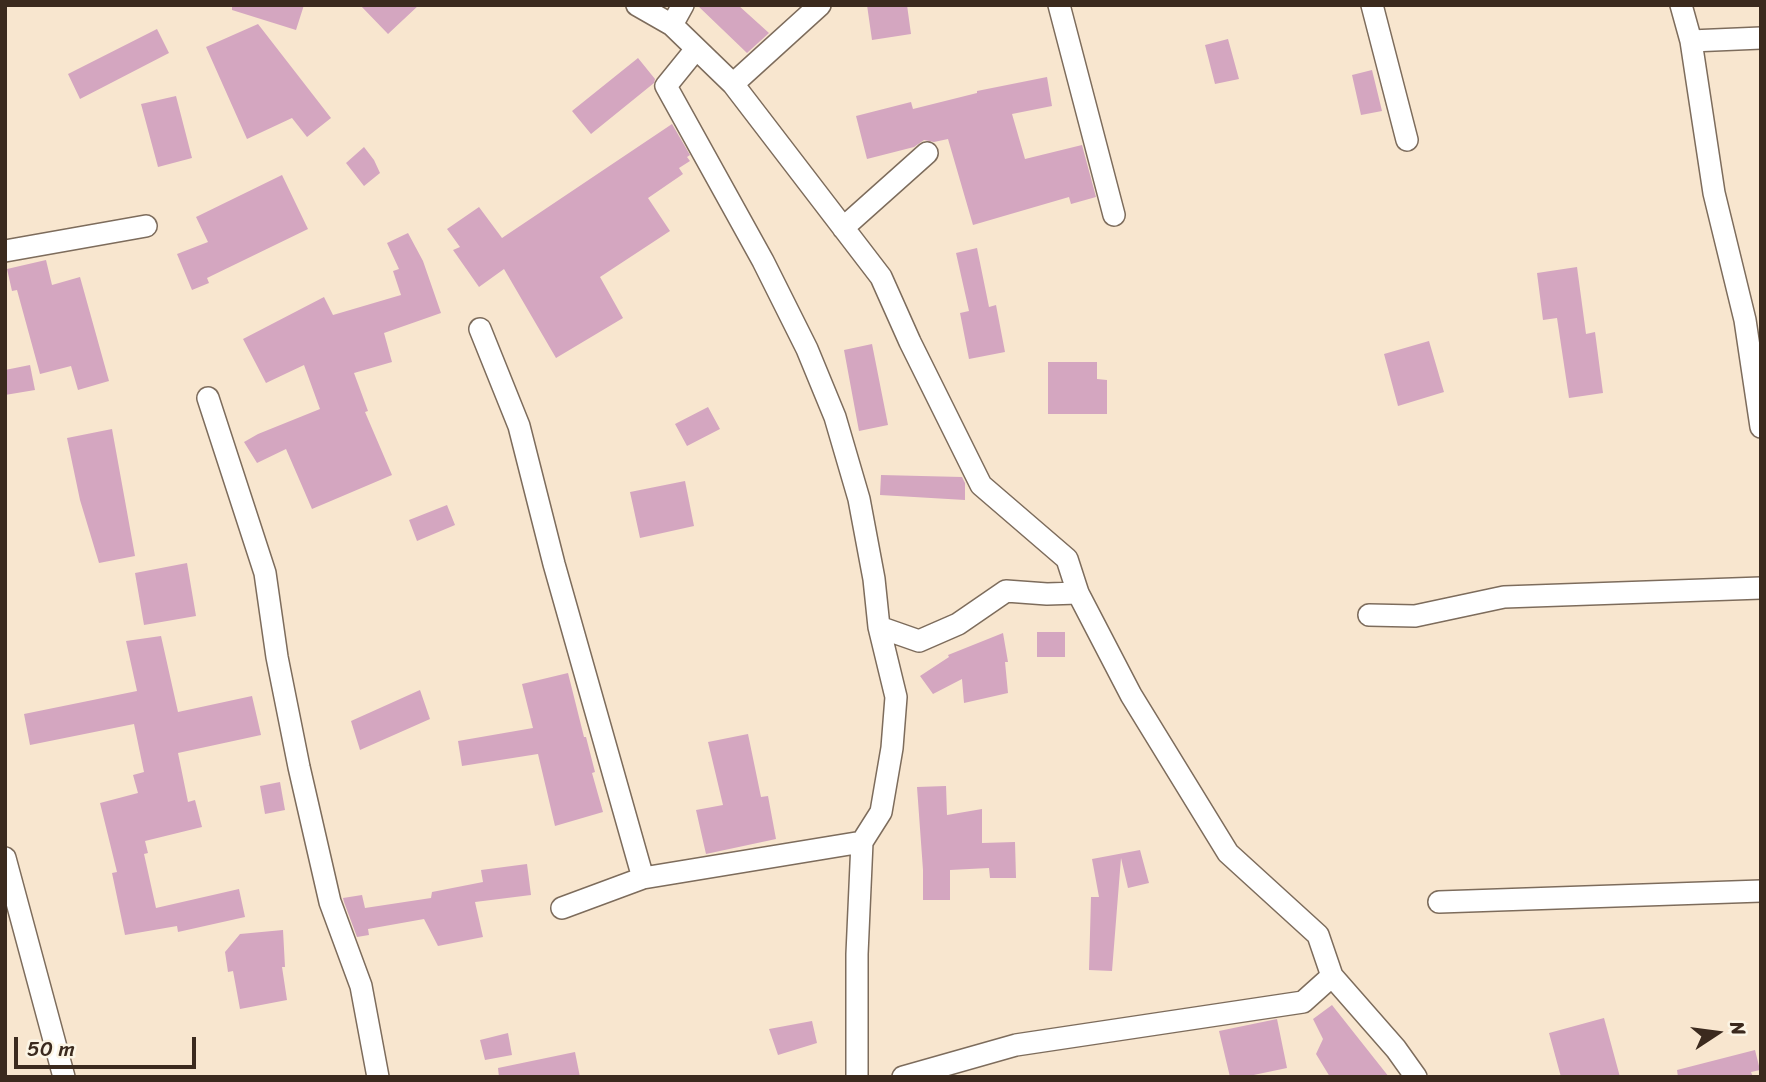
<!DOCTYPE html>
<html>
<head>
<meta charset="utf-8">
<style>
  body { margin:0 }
  #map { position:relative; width:1766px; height:1082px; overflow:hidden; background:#f8e6cf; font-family:Sriracha,sans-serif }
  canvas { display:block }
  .frame { position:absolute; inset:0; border:7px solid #3b2a1e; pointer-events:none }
  .north { position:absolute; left:1682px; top:998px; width:70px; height:70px; -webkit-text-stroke:5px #fcf5e5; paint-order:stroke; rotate:77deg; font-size:19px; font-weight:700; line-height:28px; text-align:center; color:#3b2a1e }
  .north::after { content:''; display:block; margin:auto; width:24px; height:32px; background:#3b2a1e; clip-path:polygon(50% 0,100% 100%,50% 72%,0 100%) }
  .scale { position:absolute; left:14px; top:1037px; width:182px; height:32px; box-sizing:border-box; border:4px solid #3b2a1e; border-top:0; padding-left:9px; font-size:21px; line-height:24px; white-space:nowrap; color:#3b2a1e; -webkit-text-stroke:5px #fcf5e5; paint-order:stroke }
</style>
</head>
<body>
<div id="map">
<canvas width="1766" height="1082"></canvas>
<div class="frame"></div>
<div class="north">N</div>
<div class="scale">50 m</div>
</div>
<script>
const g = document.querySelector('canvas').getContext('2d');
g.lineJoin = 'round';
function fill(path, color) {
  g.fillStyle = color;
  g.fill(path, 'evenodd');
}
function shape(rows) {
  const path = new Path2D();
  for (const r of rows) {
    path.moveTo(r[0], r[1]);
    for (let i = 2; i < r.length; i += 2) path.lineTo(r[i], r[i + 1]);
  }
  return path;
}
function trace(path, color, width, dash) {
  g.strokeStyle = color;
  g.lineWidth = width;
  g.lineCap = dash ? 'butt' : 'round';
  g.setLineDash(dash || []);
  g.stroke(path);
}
fill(shape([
  [232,5,304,5,296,30,232,10],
  [360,5,419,5,388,34],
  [697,5,738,5,769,33,747,53],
  [867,5,907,5,911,34,872,40],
  [258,24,331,118,307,137,292,118,247,139,206,47],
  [157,29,169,53,80,99,68,74],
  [1228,39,1239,79,1215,84,1205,45],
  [638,58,655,79,654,83,591,134,572,111],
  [1372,70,1382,111,1361,115,1352,75],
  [1047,77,1052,106,1012,114,1025,159,1082,145,1096,197,1071,204,1069,197,973,225,948,139,934,142,924,140,914,147,867,159,856,116,911,102,913,109,977,93,977,91],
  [176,96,192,158,158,167,141,104],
  [672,124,690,155,687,157,690,161,679,168,683,174,648,198,670,231,600,277,623,318,556,358,504,269,479,287,453,250,460,247,447,229,479,207,502,238],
  [364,147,374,160,380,173,364,186,346,163],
  [282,175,308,229,207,278,209,283,192,290,177,254,208,242,196,217],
  [408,233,423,261,441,313,384,333,392,362,354,373,368,411,365,412,392,475,312,509,286,449,257,463,244,442,258,434,320,409,304,365,266,383,243,339,324,297,333,315,401,295,393,271,399,269,387,243],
  [977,248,989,307,996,305,1005,352,969,359,960,313,969,311,956,253],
  [46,260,52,285,80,277,109,381,78,390,71,366,40,374,17,290,12,291,7,269],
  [1577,267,1586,334,1595,332,1603,393,1569,398,1557,318,1543,320,1537,273],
  [1429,341,1444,392,1398,406,1384,354],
  [872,344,888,425,859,431,844,350],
  [1048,362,1097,362,1097,379,1107,380,1107,414,1048,414],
  [30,365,35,390,5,395,5,370],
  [708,407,720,429,687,446,675,424],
  [112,429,135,556,99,563,80,500,67,438],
  [881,475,962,477,965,483,965,500,880,495],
  [685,481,694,526,640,538,630,492],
  [447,505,455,525,417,541,409,520],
  [187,563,196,616,144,625,135,573],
  [1037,632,1065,632,1065,657,1037,657],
  [1003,633,1008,662,1005,662,1008,693,964,703,962,679,933,694,920,676,949,657,948,655],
  [161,636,178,712,252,696,261,735,178,753,188,802,195,800,202,827,145,841,148,853,144,854,156,908,239,889,245,917,178,932,177,926,125,935,112,873,117,872,100,803,138,793,133,775,144,772,134,724,30,745,24,714,137,691,126,641],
  [568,673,584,737,586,737,595,772,592,773,603,812,555,826,538,754,462,766,458,741,533,728,522,684],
  [420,690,430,719,360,750,351,721],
  [748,734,761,797,768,796,776,839,706,854,696,810,723,805,708,742],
  [280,782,285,810,265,814,260,786],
  [946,786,947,815,982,809,982,843,1015,842,1016,878,990,878,989,868,950,870,950,900,923,900,923,870,917,787],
  [1140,850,1149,883,1128,888,1121,858,1112,971,1089,970,1091,897,1099,897,1092,859],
  [527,864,531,895,475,902,483,937,438,946,424,919,368,929,369,935,357,937,344,902,343,898,362,895,365,908,431,898,432,892,483,882,481,870],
  [283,930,285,967,282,967,287,1000,240,1009,233,971,228,972,225,952,240,934],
  [1332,1005,1389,1077,1330,1077,1316,1054,1323,1039,1313,1019],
  [1604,1018,1620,1077,1561,1077,1549,1033],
  [1277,1019,1287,1068,1244,1077,1230,1077,1219,1031],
  [812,1021,817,1043,778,1055,769,1029],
  [508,1033,512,1055,485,1060,480,1040],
  [1755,1050,1760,1070,1751,1072,1753,1077,1678,1077,1677,1070],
  [575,1052,580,1077,499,1077,498,1068]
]), '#d4a6c0');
const street = shape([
  [637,5,672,25],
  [683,5,672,25,733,84,881,277,910,342,981,485,1067,559,1078,593,1131,695,1228,853,1318,935,1332,976,1396,1049,1416,1077],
  [1059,5,1114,215],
  [1372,5,1407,140],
  [1681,5,1691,41,1714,193,1745,320,1761,427],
  [1691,41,1761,38],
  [696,49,666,86,763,261,807,349,835,417,859,499,874,579,879,627,896,697,892,748,881,812,862,842,857,954,857,1077],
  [733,84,820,5],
  [843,228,927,153],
  [5,251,146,226],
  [480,329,519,426,554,564,643,878],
  [208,398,265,573,277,657,299,767,330,902,361,986,378,1077],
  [1369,615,1415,616,1504,597,1761,588],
  [879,627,919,641,958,624,1006,591,1047,594,1078,593],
  [5,858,64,1077],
  [1439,902,1761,891],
  [562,908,643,878,862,842],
  [903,1077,1016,1045,1303,1002,1332,976]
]);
trace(street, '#7d6c5c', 24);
trace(street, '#fff', 21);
</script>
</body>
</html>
